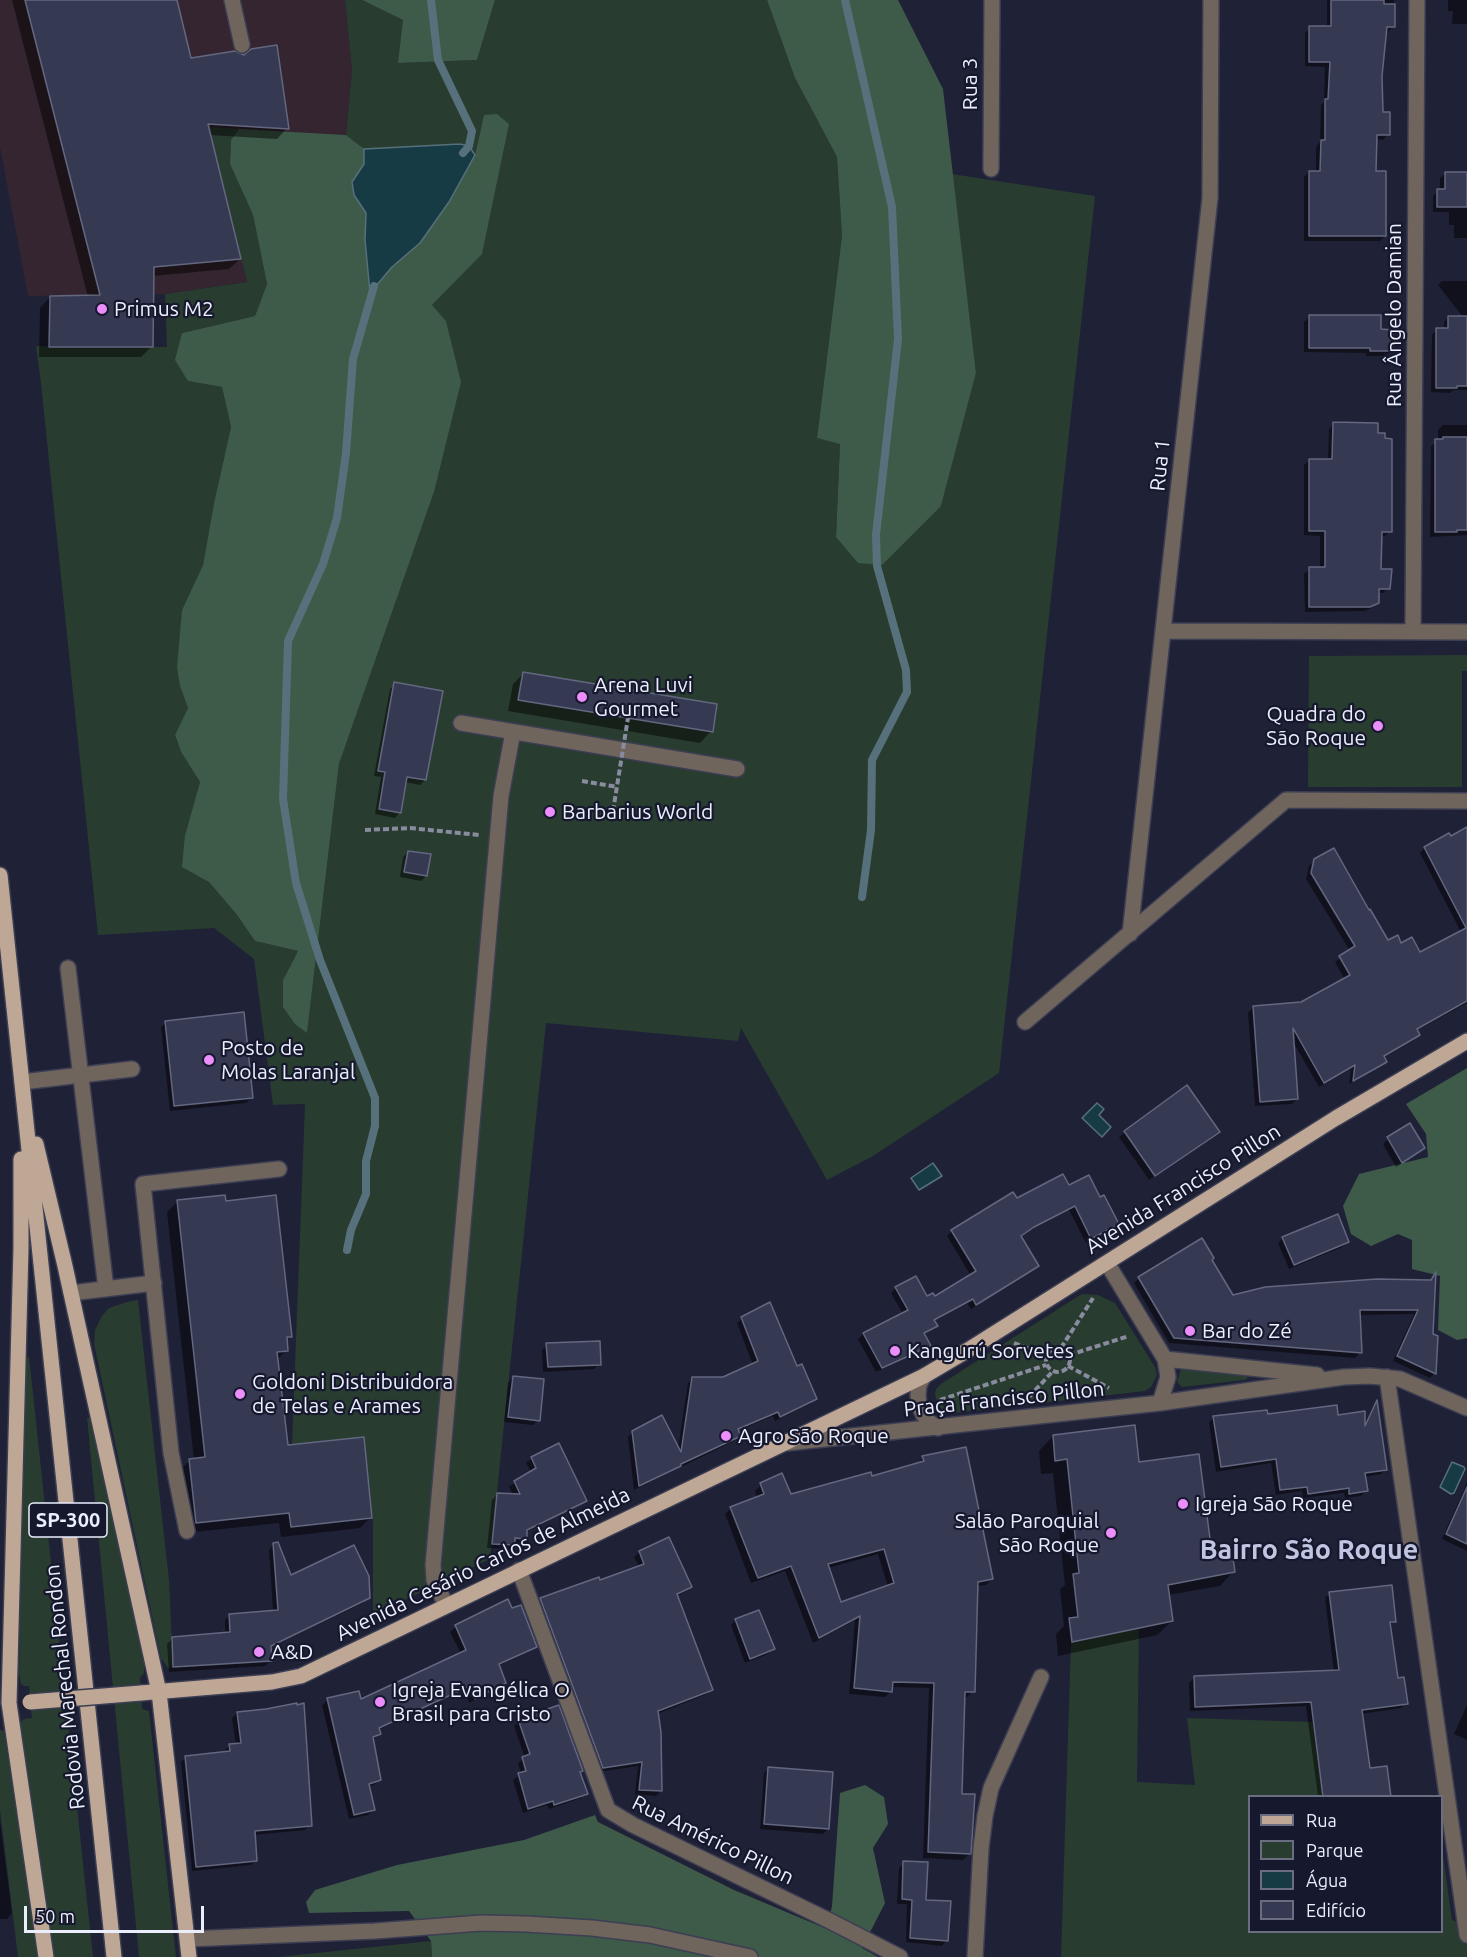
<!DOCTYPE html>
<html>
<head>
<meta charset="utf-8">
<style>
  body { margin:0 }
  #map { position:relative; width:1467px; height:1957px; overflow:hidden; background:#1f2137; font-family:Ubuntu,sans-serif }
  canvas { display:block }
  .legend { position:absolute; left:1248px; top:1795px; width:195px; height:138px; box-sizing:border-box; background:#16182d; border:2px solid #6b6e80; margin:0; padding:8px 10px; list-style:none; font-size:18px; color:#ebeefd }
  .legend li { display:flex; align-items:center; gap:12px; height:30px }
  .legend b { width:30px; border:2px solid #6b6e80 }
  .scale { position:absolute; left:24px; top:1906px; width:180px; height:27px; box-sizing:border-box; border:3px solid #ebeefd; border-top:0; padding-left:8px; font-size:18px; line-height:21px; white-space:nowrap; color:#ebeefd; -webkit-text-stroke:4px #16182d; paint-order:stroke }
</style>
</head>
<body>
<div id="map">
<canvas width="1467" height="1957"></canvas>
<ul class="legend">
<li><b style="height:8px;background:#bea795"></b>Rua</li>
<li><b style="height:16px;background:#283c30"></b>Parque</li>
<li><b style="height:16px;background:#173b44"></b>Água</li>
<li><b style="height:16px;background:#363952"></b>Edifício</li>
</ul>
<div class="scale">50 m</div>
</div>
<script>
const g = document.querySelector('canvas').getContext('2d');
g.lineJoin = 'round';
function fill(path, color) {
  g.fillStyle = color;
  g.fill(path, 'evenodd');
}
function shape(rows) {
  const path = new Path2D();
  for (const r of rows) {
    if (r.length === 3) {
      path.moveTo(r[0] + r[2], r[1]);
      path.arc(r[0], r[1], r[2], 0, 2 * Math.PI);
      continue;
    }
    path.moveTo(r[0], r[1]);
    for (let i = 2; i < r.length; i += 2) path.lineTo(r[i], r[i + 1]);
  }
  return path;
}
function trace(path, color, width, dash) {
  g.strokeStyle = color;
  g.lineWidth = width;
  g.lineCap = dash ? 'butt' : 'round';
  g.setLineDash(dash || []);
  g.stroke(path);
}
function drawText(font, color, halo, rows, align = 'center') {
  g.font = font + ' Ubuntu,sans-serif';
  g.lineWidth = 4.5;
  g.setLineDash([]);
  g.textBaseline = 'middle';
  g.strokeStyle = halo;
  g.fillStyle = color;
  for (const [text, x, y, turn = 0] of rows) {
    g.save();
    g.translate(x, y);
    g.rotate((+turn || 0) * Math.PI / 180);
    g.textAlign = isNaN(turn) ? turn : align;
    if (halo) g.strokeText(text, 0, 0);
    g.fillText(text, 0, 0);
    g.restore();
  }
}
fill(shape([
  [0,0,345,0,352,70,346,135,209,128,247,282,165,294,28,296,0,147]
]), '#352530');
fill(shape([
  [345,0,362,0,403,20,399,63,477,60,495,0,767,0,795,78,837,157,842,236,817,438,840,443,836,537,941,506,976,373,952,174,1095,196,999,1073,873,1156,827,1180,741,1028,738,1041,546,1023,490,1559,373,1615,373,1523,364,1437,292,1444,305,1104,273,1105,254,959,214,928,98,935,41,383,36,346,167,347,165,294,247,282,209,127,239,129,231,140,230,164,253,215,267,284,255,316,182,333,188,381,222,387,231,427,214,503,203,565,182,610,180,686,188,708,175,736,181,752,200,782,185,835,209,882,237,915,255,941,298,951,283,980,307,1032,339,764,434,492,432,305,482,253,484,115,475,155,365,240,366,213,352,182,364,164,364,150,346,135,352,70],
  [1467,655,1467,671,1462,671,1462,787,1308,787,1309,656],
  [1084,1294,1098,1295,1115,1303,1155,1367,1157,1375,1151,1387,1145,1391,954,1413,946,1412,939,1407,935,1395,936,1389,941,1384,1080,1295],
  [138,1300,169,1580,173,1667,168,1668,161,1658,94,1344,95,1330,102,1316,109,1308,127,1302],
  [29,1356,93,1957,53,1957,19,1724,24,1719,32,1718,29,1686,24,1686,21,1684,19,1674,24,1393,26,1359],
  [1181,1369,1245,1375,1248,1378,1245,1380,1182,1387,1177,1382],
  [92,1417,144,1663,144,1673,140,1678,142,1709,149,1711,176,1957,139,1957,87,1418],
  [1139,1628,1137,1782,1195,1785,1187,1718,1313,1722,1323,1796,1250,1796,1250,1932,1442,1932,1442,1849,1452,1920,1467,1925,1467,1957,1061,1957,1071,1642],
  [0,1730,4,1731,39,1957,18,1957,0,1810],
  [431,1941,432,1957,278,1957]
]), '#283c30');
fill(shape([
  [362,0,495,0,477,60,398,63,403,20],
  [767,0,898,0,943,89,976,373,941,506,882,565,858,563,836,537,840,444,817,438,842,236,837,157,795,78],
  [497,114,509,124,482,254,432,305,446,321,461,382,434,492,339,764,307,1033,295,1024,283,1007,283,980,298,951,255,941,237,915,209,882,182,867,185,835,200,782,181,752,175,735,188,708,180,686,177,667,182,610,203,565,214,503,231,427,222,387,188,381,175,360,182,333,255,316,267,284,253,215,230,164,231,140,239,129,346,135,364,149,364,163,354,195,366,213,365,240,371,292,392,267,420,243,449,202,475,155,484,115],
  [1467,1068,1467,1338,1457,1340,1438,1330,1440,1276,1412,1269,1412,1240,1398,1234,1371,1246,1351,1234,1343,1206,1359,1174,1428,1157,1426,1134,1406,1104],
  [865,1785,884,1797,888,1824,873,1848,885,1903,862,1948,878,1957,432,1957,431,1941,409,1911,309,1913,306,1902,315,1890,397,1865,524,1840,595,1815,598,1822,734,1890,827,1929,832,1906,840,1793]
]), '#3e5a49');
const water = shape([
  [460,144,469,146,475,155,449,202,420,243,392,267,370,293,365,240,366,213,354,195,352,182,364,164,364,149,460,144],
  [1097,1103,1104,1109,1099,1115,1111,1127,1102,1137,1082,1118,1097,1103],
  [933,1163,942,1176,919,1190,911,1178,933,1163],
  [1452,1462,1464,1467,1465,1469,1454,1493,1451,1494,1440,1487,1452,1462]
]);
fill(water, '#173b44');
trace(water, '#57717c', 1.5);
fill(shape([
  [12,0,175,0,190,59,287,128,277,139,209,135,240,259,229,269,152,276,152,346,141,357,39,357,40,308,50,297,88,297],
  [1327,0,1394,0,1393,26,1388,32,1385,32,1381,76,1381,113,1388,134,1383,140,1375,139,1374,173,1385,236,1380,241,1304,241,1304,177,1309,172,1316,172,1316,147,1320,142,1321,105,1324,102,1325,67,1305,66,1305,33,1310,28,1327,28],
  [1448,0,1467,0,1467,24,1452,24,1453,11,1448,11],
  [1446,173,1467,173,1467,238,1454,238,1454,225,1449,225,1449,212,1433,212,1433,196,1440,190,1440,178],
  [1442,281,1467,281,1467,390,1453,390,1450,393,1431,392,1432,335,1437,329,1444,330,1444,322,1449,317,1463,317,1438,285],
  [1309,317,1391,351,1386,356,1366,356,1366,353,1304,352,1304,322],
  [1334,424,1390,531,1385,536,1380,536,1380,571,1388,588,1383,593,1377,593,1377,602,1372,608,1364,611,1305,612,1304,574,1310,569,1320,569,1320,536,1304,535,1304,465,1310,460,1328,460,1329,429],
  [1443,425,1467,425,1467,535,1430,537,1431,446,1438,441,1438,430],
  [524,673,711,731,700,743,508,711,513,684],
  [395,684,425,780,420,785,405,782,400,812,395,818,375,814,381,777,374,776,390,689],
  [1467,829,1467,1003,1416,1031,1418,1035,1413,1040,1383,1058,1385,1061,1380,1066,1349,1084,1351,1069,1319,1087,1292,1040,1297,1099,1292,1104,1255,1106,1248,1013,1253,1007,1302,1004,1345,980,1335,962,1350,951,1306,879,1309,866,1315,860,1387,942,1401,945,1419,954,1461,932,1420,853,1425,848,1450,838],
  [408,852,426,876,421,881,400,877,403,857],
  [166,1022,251,1098,246,1103,170,1111,161,1027],
  [1187,1087,1218,1132,1149,1180,1119,1137],
  [1410,1125,1424,1148,1418,1153,1396,1167,1383,1144,1388,1139],
  [1068,1187,1100,1199,1117,1223,1112,1228,1086,1243,1069,1210,1027,1231,1019,1237,1037,1266,1032,1271,971,1309,967,1303,933,1322,936,1326,923,1335,929,1345,924,1350,876,1372,858,1339,863,1334,903,1314,891,1293,896,1288,926,1298,934,1298,971,1276,947,1236,952,1231,1016,1200],
  [178,1201,290,1336,286,1341,287,1350,276,1360,286,1447,371,1517,360,1528,281,1537,279,1523,185,1533,179,1471,190,1460,194,1460,167,1212],
  [1283,1238,1348,1242,1342,1247,1289,1269,1278,1243],
  [1210,1260,1233,1296,1430,1282,1434,1276,1431,1335,1435,1373,1430,1378,1393,1361,1414,1314,1359,1315,1360,1353,1355,1358,1169,1343,1134,1283,1139,1278],
  [742,1318,797,1367,815,1399,810,1404,775,1421,773,1416,737,1431,739,1436,734,1441,634,1490,628,1437,633,1432,678,1449,688,1383,693,1378,724,1378,753,1365,737,1323],
  [547,1345,599,1364,594,1369,543,1372,542,1350],
  [513,1377,538,1420,533,1425,504,1422,508,1383],
  [1376,1403,1386,1469,1381,1474,1364,1477,1366,1491,1361,1496,1345,1498,1344,1493,1303,1498,1302,1491,1276,1495,1271,1463,1216,1472,1209,1422,1214,1417,1337,1416,1364,1426,1373,1407],
  [1053,1436,1138,1464,1210,1556,1234,1571,1220,1586,1168,1595,1172,1621,1157,1635,1058,1656,1056,1634,1064,1626,1060,1589,1065,1585,1053,1473,1041,1474,1039,1451],
  [532,1458,585,1500,580,1505,526,1532,525,1538,520,1543,514,1543,508,1549,487,1548,492,1500,497,1495,513,1495,509,1487,531,1472,526,1463],
  [508,1536,523,1537,523,1540,508,1539],
  [923,1458,992,1579,986,1585,977,1586,973,1691,967,1697,963,1697,960,1796,969,1854,963,1860,923,1858,929,1688,891,1687,891,1691,885,1697,849,1694,855,1620,813,1643,785,1571,751,1583,725,1514,731,1508,757,1498,755,1491,761,1485,781,1475,790,1496,871,1478,917,1464],
  [878,1554,888,1587,840,1603,828,1568],
  [1467,1483,1467,1551,1442,1539],
  [274,1544,290,1577,368,1598,363,1603,269,1648,270,1661,265,1666,169,1672,167,1644,173,1638,225,1634,225,1620,230,1615,273,1612,269,1550],
  [640,1552,690,1587,685,1592,676,1596,712,1689,707,1694,657,1714,661,1791,656,1796,635,1794,638,1766,598,1772,535,1604,540,1599,600,1582,639,1567,634,1557],
  [1330,1593,1394,1621,1389,1626,1396,1680,1406,1703,1401,1708,1361,1714,1368,1770,1388,1796,1318,1796,1306,1706,1190,1711,1189,1683,1194,1678,1334,1672,1325,1598],
  [507,1601,535,1646,530,1651,498,1666,504,1683,499,1688,469,1703,465,1689,378,1730,379,1734,372,1740,379,1780,374,1785,368,1787,373,1810,368,1815,349,1819,322,1705,328,1700,360,1701,461,1654,450,1632,456,1627],
  [736,1620,773,1649,768,1654,745,1663,731,1625],
  [1467,1705,1467,1740,1454,1734],
  [237,1713,310,1825,305,1830,254,1835,256,1860,251,1865,192,1871,181,1762,186,1757,225,1753,225,1750,230,1745,236,1745,232,1718],
  [519,1721,581,1771,579,1773,586,1793,581,1798,549,1809,547,1805,523,1813,513,1780,521,1774,518,1763,525,1758,514,1726],
  [769,1768,828,1829,823,1834,760,1829,764,1773],
  [0,1821,12,1913,7,1919,0,1919],
  [904,1863,947,1940,942,1946,906,1942,907,1904,897,1904,899,1868]
]), '#0007');
trace(shape([
  [431,0,438,60,472,131,469,146,463,153],
  [845,0,892,207,898,339,876,535,877,566,906,670,907,692,872,760,871,830,862,897],
  [347,1250,351,1230,366,1194,366,1161,375,1126,375,1098,320,960,296,883,283,799,288,641,323,564,337,518,346,453,353,359,374,286]
]), '#57717c', 8);
const building = shape([
  [25,0,177,0,191,58,235,51,244,55,251,49,277,45,289,129,208,124,241,259,154,267,153,347,49,347,50,296,100,295,25,0],
  [1331,0,1384,0,1384,4,1395,4,1395,27,1387,27,1382,76,1383,112,1390,112,1390,135,1377,135,1376,171,1386,171,1386,236,1309,236,1309,171,1320,171,1321,140,1325,140,1325,99,1328,99,1330,62,1309,62,1309,26,1331,26,1331,0],
  [1445,172,1467,172,1467,207,1437,207,1437,189,1445,189,1445,172],
  [1309,315,1381,315,1381,329,1393,330,1393,351,1370,351,1370,348,1309,348,1309,315],
  [1448,316,1467,316,1467,386,1457,386,1457,388,1436,388,1436,328,1448,328,1448,316],
  [1333,422,1378,423,1378,433,1385,433,1385,438,1392,439,1392,532,1382,532,1381,569,1392,569,1390,589,1379,589,1379,603,1370,607,1309,607,1309,567,1325,567,1325,531,1309,531,1309,459,1332,459,1333,422],
  [1443,437,1467,437,1467,530,1457,530,1457,532,1435,532,1435,439,1443,439,1443,437],
  [523,672,717,704,713,732,518,700,523,672],
  [394,682,443,691,426,780,407,777,401,813,379,809,385,772,378,771,394,682],
  [1467,827,1467,1001,1417,1029,1420,1035,1384,1056,1387,1062,1353,1081,1355,1065,1324,1083,1293,1028,1298,1099,1260,1102,1253,1006,1301,1002,1350,975,1339,956,1355,946,1311,873,1314,859,1334,848,1369,910,1370,909,1388,940,1398,935,1401,943,1412,937,1420,952,1466,928,1424,847,1449,833,1451,836,1467,827],
  [408,851,431,854,427,876,404,872,408,851],
  [244,1012,253,1098,174,1106,165,1021,244,1012],
  [1187,1085,1220,1132,1155,1176,1124,1131,1187,1085],
  [1410,1123,1425,1148,1402,1163,1387,1137,1410,1123],
  [1063,1174,1069,1185,1089,1175,1100,1197,1104,1195,1119,1224,1091,1239,1075,1206,1034,1227,1021,1236,1039,1266,976,1305,973,1299,934,1320,938,1326,924,1333,931,1346,882,1368,863,1333,908,1310,895,1287,916,1276,927,1296,933,1293,935,1296,976,1271,951,1230,1013,1192,1017,1198,1063,1174],
  [225,1195,226,1201,276,1195,292,1337,287,1337,288,1351,277,1352,288,1445,364,1437,372,1518,291,1527,289,1513,196,1523,189,1459,205,1457,177,1200,225,1195],
  [1338,1214,1349,1242,1294,1265,1282,1237,1338,1214],
  [1202,1238,1214,1258,1212,1260,1233,1295,1265,1287,1377,1279,1431,1280,1436,1272,1433,1334,1438,1336,1436,1374,1397,1356,1418,1310,1360,1310,1362,1353,1174,1338,1138,1277,1202,1238],
  [770,1302,797,1366,802,1364,817,1399,780,1417,778,1412,738,1429,741,1436,681,1464,681,1466,639,1486,632,1431,662,1415,681,1452,692,1377,723,1377,758,1361,741,1317,770,1302],
  [600,1341,601,1365,548,1367,546,1343,600,1341],
  [513,1376,544,1379,540,1421,508,1417,513,1376],
  [1377,1400,1387,1470,1365,1473,1368,1491,1349,1494,1349,1488,1308,1494,1307,1487,1280,1490,1276,1459,1221,1467,1213,1416,1267,1410,1268,1414,1337,1405,1338,1415,1365,1411,1365,1426,1377,1400],
  [1135,1425,1139,1462,1199,1454,1212,1554,1232,1551,1235,1572,1168,1585,1173,1621,1072,1642,1069,1618,1078,1617,1073,1574,1079,1573,1067,1459,1055,1461,1053,1435,1135,1425],
  [559,1443,587,1501,527,1530,527,1539,515,1538,515,1545,492,1544,497,1493,520,1494,514,1481,536,1468,531,1457,559,1443],
  [966,1447,993,1579,978,1582,975,1692,965,1692,962,1794,975,1794,971,1854,928,1852,934,1683,893,1682,892,1692,854,1688,860,1616,819,1638,791,1566,758,1578,730,1507,764,1494,760,1483,782,1473,791,1494,871,1472,872,1476,924,1461,922,1456,966,1447],
  [884,1549,894,1583,841,1602,828,1564,884,1549],
  [1467,1487,1467,1544,1446,1534,1467,1487],
  [669,1537,692,1587,677,1594,713,1690,658,1711,661,1732,662,1791,639,1790,642,1762,603,1768,540,1598,599,1577,600,1580,644,1564,639,1551,669,1537],
  [278,1542,291,1575,354,1545,369,1576,370,1598,271,1646,272,1661,173,1667,172,1637,230,1632,229,1614,278,1610,273,1543,278,1542],
  [1392,1585,1396,1622,1390,1622,1398,1678,1404,1677,1408,1704,1362,1710,1370,1768,1387,1766,1391,1797,1323,1797,1311,1702,1195,1707,1194,1676,1339,1670,1329,1592,1392,1585],
  [508,1599,512,1608,521,1605,537,1647,499,1664,506,1683,475,1699,470,1686,379,1728,381,1734,373,1737,381,1780,369,1784,375,1810,354,1815,327,1698,359,1691,361,1699,466,1650,455,1625,508,1599],
  [759,1610,775,1649,750,1659,735,1619,759,1610],
  [297,1703,297,1705,304,1703,312,1826,255,1831,257,1861,196,1867,185,1756,230,1751,229,1744,241,1743,237,1712,266,1709,297,1703],
  [559,1705,583,1771,580,1772,588,1794,554,1805,553,1801,528,1809,518,1773,526,1771,522,1757,530,1754,518,1719,559,1705],
  [768,1767,833,1772,829,1829,764,1824,768,1767],
  [903,1861,928,1862,926,1900,951,1901,948,1941,910,1938,912,1900,902,1899,903,1861]
]);
fill(building, '#363952');
trace(building, '#636780', 1.5);
const minor = shape([
  [232,0,242,45],
  [991,169,992,0],
  [1163,631,1467,632],
  [1413,631,1417,0],
  [461,723,737,769],
  [1130,934,1210,198,1211,0],
  [68,968,106,1289],
  [1025,1022,1286,800,1467,801],
  [22,1082,132,1069],
  [1107,1263,1165,1359,1168,1377,1160,1403],
  [71,1293,154,1283],
  [1165,1359,1317,1375],
  [924,1376,919,1385,918,1395,919,1405,923,1414,929,1422,938,1428],
  [1387,1377,1467,1935],
  [787,1443,1160,1403,1344,1377,1370,1376,1400,1379,1467,1408],
  [187,1531,171,1453,143,1184,279,1169],
  [519,1570,608,1810,633,1825,828,1920,900,1957],
  [446,1605,434,1580,433,1565,501,796,513,732],
  [188,1939,375,1931,481,1923,526,1924,592,1928,650,1935,750,1957],
  [975,1957,981,1848,985,1816,991,1788,1041,1677]
]);
const major = shape([
  [0,875,114,1957],
  [36,1144,65,1266,159,1692,189,1957],
  [21,1159,21,1248,9,1703,46,1957],
  [141,1693,272,1682,301,1676,924,1376,968,1350,1336,1118,1467,1041]
]);
trace(minor, '#3c3e53', 18);
trace(major, '#3c3e53', 18);
trace(shape([
  [582,781,617,787],
  [365,830,410,828,479,835],
  [1014,1343,1046,1355],
  [1058,1360,12],
  [1061,1348,1093,1298],
  [1069,1355,1129,1336],
  [1068,1366,1109,1388],
  [1029,1397,1053,1371],
  [940,1400,1046,1365]
]), '#898b9e', 4, [6, 3]);
trace(minor, '#70655c', 15);
trace(major, '#bea795', 15);
const majorBridge = shape([
  [30,1702,141,1693]
]);
trace(majorBridge, '#3c3e53', 18, []);
trace(shape([
  [613,811,628,718]
]), '#898b9e', 4, [6, 3]);
trace(majorBridge, '#bea795', 15);
for (const [x, y, r, color] of [
  [102,309,6,"#eb8dfb"],
  [582,697,6,"#eb8dfb"],
  [1378,726,6,"#eb8dfb"],
  [550,812,6,"#eb8dfb"],
  [209,1060,6,"#eb8dfb"],
  [1190,1331,6,"#eb8dfb"],
  [895,1351,6,"#eb8dfb"],
  [240,1394,6,"#eb8dfb"],
  [726,1436,6,"#eb8dfb"],
  [1183,1504,6,"#eb8dfb"],
  [1111,1533,6,"#eb8dfb"],
  [259,1652,6,"#eb8dfb"],
  [380,1702,6,"#eb8dfb"]
]) {
  const dot = new Path2D();
  dot.arc(x, y, r, 0, 2 * Math.PI);
  g.fillStyle = color;
  g.fill(dot);
  trace(dot, '#16182d', 2);
}
for (const [x, y, w] of [
  [68,1520,78]
]) {
  const box = new Path2D();
  box.roundRect(x - w / 2, y - 17, w, 34, 4.5);
  g.fillStyle = '#16182d';
  g.fill(box);
  trace(box, '#ebeefd', 1.5);
}
drawText('bold 20px', '#ebeefd', null, [
  ["SP-300",68,1520]
]);
drawText('21px', '#ebeefd', '#16182d', [
  ["Rua 3",970,84,-90],
  ["Rua Ângelo Damian",1394,315,-90],
  ["Rua 1",1160,465,-84],
  ["Avenida Francisco Pillon",1183,1189,-32],
  ["Praça Francisco Pillon",1004,1399,-6],
  ["Avenida Cesário Carlos de Almeida",483,1564,-26],
  ["Rodovia Marechal Rondon",65,1687,-96],
  ["Rua Américo Pillon",713,1840,26]
]);
drawText('21px', '#ebeefd', '#16182d', [
  ["Primus M2",114,309],
  ["Arena Luvi",594,685],
  ["Gourmet",594,709],
  ["Quadra do",1366,714,"right"],
  ["São Roque",1366,738,"right"],
  ["Barbarius World",562,812],
  ["Posto de",221,1048],
  ["Molas Laranjal",221,1072],
  ["Bar do Zé",1202,1331],
  ["Kangurú Sorvetes",907,1351],
  ["Goldoni Distribuidora",252,1382],
  ["de Telas e Arames",252,1406],
  ["Agro São Roque",738,1436],
  ["Igreja São Roque",1195,1504],
  ["Salão Paroquial",1099,1521,"right"],
  ["São Roque",1099,1545,"right"],
  ["A&D",271,1652],
  ["Igreja Evangélica O",392,1690],
  ["Brasil para Cristo",392,1714]
], 'left');
drawText('bold 27px', '#c0c5e2', '#16182d', [
  ["Bairro São Roque",1309,1550]
]);
</script>
</body>
</html>
